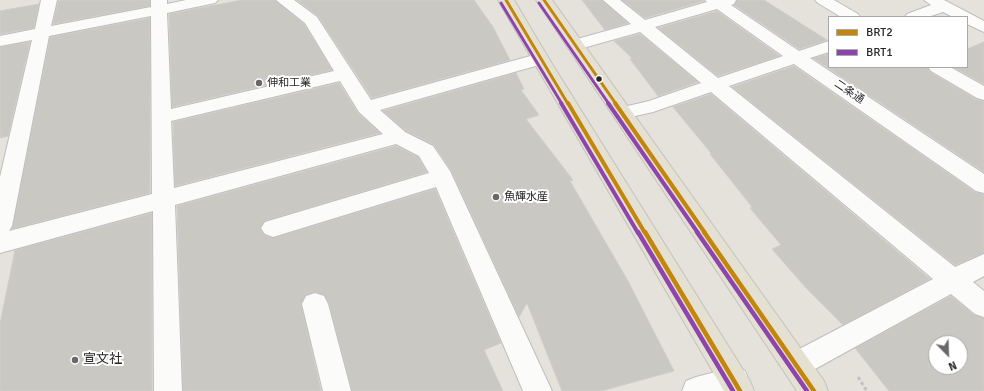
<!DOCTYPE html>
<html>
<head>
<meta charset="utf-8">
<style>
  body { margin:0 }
  #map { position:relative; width:984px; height:391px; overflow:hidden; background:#e5e2dc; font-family:Signika,sans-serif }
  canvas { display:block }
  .legend { position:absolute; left:828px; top:16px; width:140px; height:52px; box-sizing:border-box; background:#fff; border:1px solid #a9a9a9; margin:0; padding:5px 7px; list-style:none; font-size:12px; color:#272727 }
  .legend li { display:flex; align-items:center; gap:8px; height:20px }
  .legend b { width:20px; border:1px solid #a9a9a9 }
  .north { position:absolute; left:928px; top:335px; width:40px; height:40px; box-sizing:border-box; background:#fff; border:1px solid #a9a9a9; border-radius:50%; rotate:157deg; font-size:11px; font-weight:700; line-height:16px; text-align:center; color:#272727 }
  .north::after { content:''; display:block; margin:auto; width:14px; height:18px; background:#6a6866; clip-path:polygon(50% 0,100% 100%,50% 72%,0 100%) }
</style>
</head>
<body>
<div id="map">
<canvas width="984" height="391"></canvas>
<ul class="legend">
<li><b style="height:5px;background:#c3860a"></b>BRT2</li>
<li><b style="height:5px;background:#8e44ad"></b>BRT1</li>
</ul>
<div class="north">N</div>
</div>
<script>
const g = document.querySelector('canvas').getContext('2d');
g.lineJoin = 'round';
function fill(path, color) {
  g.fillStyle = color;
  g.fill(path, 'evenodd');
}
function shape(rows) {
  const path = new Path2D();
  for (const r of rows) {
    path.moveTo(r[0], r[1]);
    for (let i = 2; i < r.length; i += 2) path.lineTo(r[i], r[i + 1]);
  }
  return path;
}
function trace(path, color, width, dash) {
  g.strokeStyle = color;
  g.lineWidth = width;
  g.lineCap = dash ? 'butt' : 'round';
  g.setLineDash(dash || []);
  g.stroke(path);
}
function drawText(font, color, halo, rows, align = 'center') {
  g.font = font + ' Signika,"Noto Sans JP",sans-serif';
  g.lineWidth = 4;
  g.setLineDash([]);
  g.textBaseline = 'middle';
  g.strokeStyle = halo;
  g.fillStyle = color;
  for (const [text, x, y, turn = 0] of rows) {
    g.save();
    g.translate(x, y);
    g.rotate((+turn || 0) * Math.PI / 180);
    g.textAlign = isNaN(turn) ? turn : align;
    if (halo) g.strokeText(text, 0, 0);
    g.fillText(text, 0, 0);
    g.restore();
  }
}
const building = shape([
  [64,0,150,0,150,6,53,24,58,1,64,0],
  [242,0,275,0,304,24,332,70,172,107,169,14,242,0],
  [297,0,474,0,493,27,510,60,372,98,318,16,297,0],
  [582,0,602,0,628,23,605,30,582,0],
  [622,0,704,0,704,1,645,18,622,0],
  [737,0,764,0,827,40,799,49,734,5,737,0],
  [39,4,34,28,0,34,0,11,39,4],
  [717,11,780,56,718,76,658,28,717,11],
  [150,18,150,193,12,229,50,37,150,18],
  [640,34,698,82,658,96,630,59,632,58,614,41,640,34],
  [30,42,8,136,0,138,0,47,30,42],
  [984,42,984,84,953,67,967,67,967,49,984,42],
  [829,54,829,67,927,67,930,72,976,99,984,101,984,172,813,58,829,54],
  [794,66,975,192,984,194,984,253,955,265,732,87,794,66],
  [516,73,524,89,521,90,539,115,526,119,573,180,570,181,628,281,674,371,601,391,562,391,527,303,519,317,451,170,434,145,406,131,383,111,516,73],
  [339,83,358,113,380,133,175,186,173,122,339,83],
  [711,94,930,279,843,325,807,289,772,249,781,245,750,208,752,207,710,154,711,153,673,107,711,94],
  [396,146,418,157,427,172,265,221,260,229,264,235,273,238,435,189,501,343,484,350,503,391,352,391,329,304,324,295,315,292,306,295,301,304,321,391,183,391,177,206,396,146],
  [152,213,152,391,0,391,0,324,15,250,152,213],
  [951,296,974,315,984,318,984,391,889,391,855,348,951,296],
  [936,343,960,343,960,367,936,367,936,343]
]);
fill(building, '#cac8c3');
trace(building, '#d0cdc8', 1);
const minor = shape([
  [41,0,57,0,51,26,151,7,151,0,167,0,167,4,186,0,218,0,215,3,167,13,171,109,334,71,305,23,276,0,294,0,317,17,371,100,534,55,540,54,546,55,549,59,546,63,380,110,405,132,433,146,450,171,552,391,523,391,436,187,273,237,265,234,261,228,265,222,429,173,419,156,396,144,175,205,182,391,154,391,153,211,0,253,0,177,32,40,0,46,0,36,35,29,41,0],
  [151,16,152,194,9,231,12,226,49,36,151,16],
  [340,81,359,112,383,134,174,188,171,121,340,81],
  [603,0,620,0,645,20,707,2,705,0,736,0,734,4,731,5,799,51,829,41,829,52,810,58,984,174,984,193,976,191,794,64,729,86,955,267,984,254,984,276,973,282,984,291,984,317,975,314,951,294,806,374,796,378,786,374,782,365,786,356,933,279,711,92,653,112,622,119,615,117,612,113,615,109,649,101,701,83,640,32,576,50,570,49,568,45,570,41,631,24,603,0],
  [717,9,783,56,718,78,655,27,717,9],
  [815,0,834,0,858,14,860,17,841,17,818,3,815,0],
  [924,0,944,0,984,21,984,32,967,24,967,17,953,17,943,12,928,17,905,17,907,14,931,5,924,0],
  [928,67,950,67,984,86,984,100,977,98,931,71,928,67],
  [315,293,324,296,328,304,351,391,323,391,302,304,306,296,315,293],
  [735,367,745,371,749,381,745,391,682,391,686,381,696,377,735,367]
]);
const primary = shape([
  [498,0,514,0,549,59,750,381,754,391,724,391,498,0],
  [536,0,552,0,824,381,828,391,797,391,536,0]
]);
trace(minor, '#bfbebe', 2);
trace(primary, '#c2c1bf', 2);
trace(shape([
  [858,377,867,391]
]), '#c2c2c1', 3, [3.5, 2.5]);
fill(minor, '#fbfbfa');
fill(primary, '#e4e1d3');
trace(shape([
  [506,0,568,104],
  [544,0,616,104]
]), '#c3860a', 3);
trace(shape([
  [568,103,645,233],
  [615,103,705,233]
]), '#c3860a', 4);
trace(shape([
  [645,232,740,391],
  [704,232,814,391]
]), '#c3860a', 4.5);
trace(shape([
  [501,3,562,104],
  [539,3,609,104]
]), '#8e44ad', 3);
trace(shape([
  [561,103,638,233],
  [608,103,698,233]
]), '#8e44ad', 4);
trace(shape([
  [638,232,733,391],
  [697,232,807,391]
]), '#8e44ad', 4.5);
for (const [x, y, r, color] of [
  [599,79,3.5,"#272727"],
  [259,83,4,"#6a6866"],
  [496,197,4,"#6a6866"],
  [75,360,4,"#6a6866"]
]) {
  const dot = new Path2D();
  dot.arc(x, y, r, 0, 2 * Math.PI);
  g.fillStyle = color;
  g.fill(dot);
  trace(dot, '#fff', 1.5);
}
drawText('11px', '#272727', '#fff', [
  ["伸和工業",267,83],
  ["魚輝水産",504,197]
], 'left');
drawText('11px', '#272727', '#fff', [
  ["二条通",849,92,34]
]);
drawText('13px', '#272727', '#fff', [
  ["宣文社",83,360]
], 'left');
</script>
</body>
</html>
